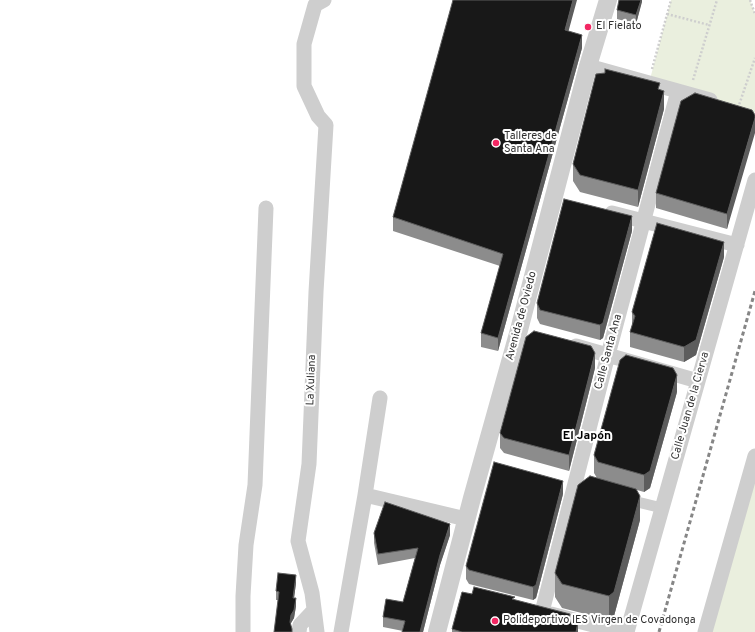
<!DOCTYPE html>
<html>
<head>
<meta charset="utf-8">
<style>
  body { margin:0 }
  canvas { display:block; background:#fff }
</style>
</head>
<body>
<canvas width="755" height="632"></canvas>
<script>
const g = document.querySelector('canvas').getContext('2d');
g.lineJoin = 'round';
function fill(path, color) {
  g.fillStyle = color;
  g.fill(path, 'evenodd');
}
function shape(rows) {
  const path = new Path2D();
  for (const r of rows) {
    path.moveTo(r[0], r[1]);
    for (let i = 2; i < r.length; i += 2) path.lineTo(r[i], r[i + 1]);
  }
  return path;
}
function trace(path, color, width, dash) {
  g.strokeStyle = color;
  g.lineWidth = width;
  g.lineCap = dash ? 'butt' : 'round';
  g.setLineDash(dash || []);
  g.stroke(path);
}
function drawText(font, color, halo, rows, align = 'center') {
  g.font = font + ' Overpass,sans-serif';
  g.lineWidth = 4;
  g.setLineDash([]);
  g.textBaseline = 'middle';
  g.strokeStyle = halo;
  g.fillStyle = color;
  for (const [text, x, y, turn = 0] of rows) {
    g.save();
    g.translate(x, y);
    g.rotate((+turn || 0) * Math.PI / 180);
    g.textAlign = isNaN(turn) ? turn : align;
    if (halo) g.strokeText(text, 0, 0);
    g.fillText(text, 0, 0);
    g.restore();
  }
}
fill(shape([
  [671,0,750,0,755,14,755,113,649,83],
  [755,456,755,632,705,632]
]), '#eaefde');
trace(shape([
  [750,0,755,14],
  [667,14,709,25],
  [652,69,671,0],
  [693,80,717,0],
  [738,108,755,58]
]), '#cecece', 2.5, [2, 2]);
trace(shape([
  [625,499,662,508]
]), '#cecece', 11);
trace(shape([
  [588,66,710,100],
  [612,213,737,245],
  [576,346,698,381],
  [365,495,380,398],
  [542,612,608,355,678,91],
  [551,614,620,632],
  [243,632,243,596,246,545,255,485,266,208],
  [299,632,300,625,314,610],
  [317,632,312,593,298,541,309,464,316,292,326,125,318,116,304,86,304,44,315,5,324,0],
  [341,632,365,495,466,519],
  [627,632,755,180],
  [705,632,755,456]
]), '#cecece', 15);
trace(shape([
  [437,632,472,498,519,330,588,66,608,0]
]), '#cecece', 18);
trace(shape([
  [659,632,755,291]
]), '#868686', 3, [4, 3]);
fill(shape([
  [642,0,636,24,617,19,617,10],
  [568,31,582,48,498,351,481,347,481,333,500,266,393,231,393,217],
  [660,90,664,109,638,207,580,192,573,181,573,164],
  [752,110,727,229,656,208,656,193],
  [632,231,603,338,600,340,540,324,537,318,537,303],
  [724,257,696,355,684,362,630,347,630,332,632,326,632,312],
  [595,368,569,471,504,453,500,448,500,433],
  [677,392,650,488,644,492,637,490,640,520,614,616,609,620,562,608,555,597,555,573,597,478,594,473,594,455],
  [563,494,536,598,533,600,469,584,466,579,466,566],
  [374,533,450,535,440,565,423,632,402,632,403,631,383,627,383,617,403,602,415,558,378,565,374,543],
  [296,583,294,598,296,606,294,618,291,623,291,625,292,632,278,600,276,600,276,591],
  [472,594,515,600,570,619,578,632,452,632,452,629]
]), '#8c8c8c');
fill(shape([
  [573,0,577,0,565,44,565,30],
  [641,0,642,0,642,2,636,24,636,15],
  [582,35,582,48,498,351,498,338],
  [664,91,664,109,638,207,638,190],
  [755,118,755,133,727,229,727,214],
  [632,216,632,231,603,338,600,340,600,325],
  [724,242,724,257,696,355,684,362,684,347],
  [595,353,595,368,569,471,569,455],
  [677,375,677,392,650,488,644,492,644,475],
  [563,481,563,494,536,598,533,600,533,587],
  [640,496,640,520,614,616,609,620,609,596],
  [450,524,450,535,440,565,423,632,420,632,440,555],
  [296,575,296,583,293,606,293,598],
  [296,598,296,606,294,618,291,623,290,631,290,622,291,615],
  [578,622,578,632,576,632]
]), '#5d5d5d');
const building = shape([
  [453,0,573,0,565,30,582,35,498,338,481,333,503,254,393,217,453,0],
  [619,0,641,0,636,15,617,10,619,0],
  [605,69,660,83,658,89,664,91,638,190,580,175,573,164,596,74,605,73,605,69],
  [695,93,752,110,755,115,755,118,727,214,656,193,681,101,695,93],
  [564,199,632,216,603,323,600,325,540,310,537,303,564,199],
  [657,223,724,242,696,340,684,347,630,332,635,316,632,312,657,223],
  [534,331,591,346,595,353,569,455,504,438,500,433,526,337,534,331],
  [626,355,673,368,677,375,650,471,644,475,598,462,594,455,620,360,626,355],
  [494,462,563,481,536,585,533,587,469,570,466,566,494,462],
  [590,476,636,489,640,496,614,592,609,596,562,584,555,573,578,485,590,476],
  [385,502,450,524,440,555,420,632,402,632,405,621,383,617,386,599,403,602,418,548,378,554,374,533,385,502],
  [278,573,296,575,293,598,296,598,294,610,291,615,290,622,292,629,292,632,274,632,279,592,276,591,278,573],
  [474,587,515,597,512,599,570,614,569,619,578,622,576,632,462,632,452,629,462,592,472,594,474,587]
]);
fill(building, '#181818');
trace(building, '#5d5d5d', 1);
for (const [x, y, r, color] of [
  [588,27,4,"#f32763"],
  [496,143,4,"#f32763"],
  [495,621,4,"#f32763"]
]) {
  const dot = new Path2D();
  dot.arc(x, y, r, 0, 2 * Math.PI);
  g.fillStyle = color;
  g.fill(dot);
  trace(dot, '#fff', 1.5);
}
drawText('11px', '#313131', '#fff', [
  ["El Fielato",596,27],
  ["Talleres de",504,137],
  ["Santa Ana",504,150],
  ["Polideportivo IES Virgen de Covadonga",503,621]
], 'left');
drawText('11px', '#313131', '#fff', [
  ["Avenida de Oviedo",522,316,-75],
  ["Calle Santa Ana",609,352,-75],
  ["La Xuliana",312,380,-88],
  ["Calle Juan de la Cierva",691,406,-74]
]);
drawText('bold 12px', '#000', '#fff', [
  ["El Japón",587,437]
]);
</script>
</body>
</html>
